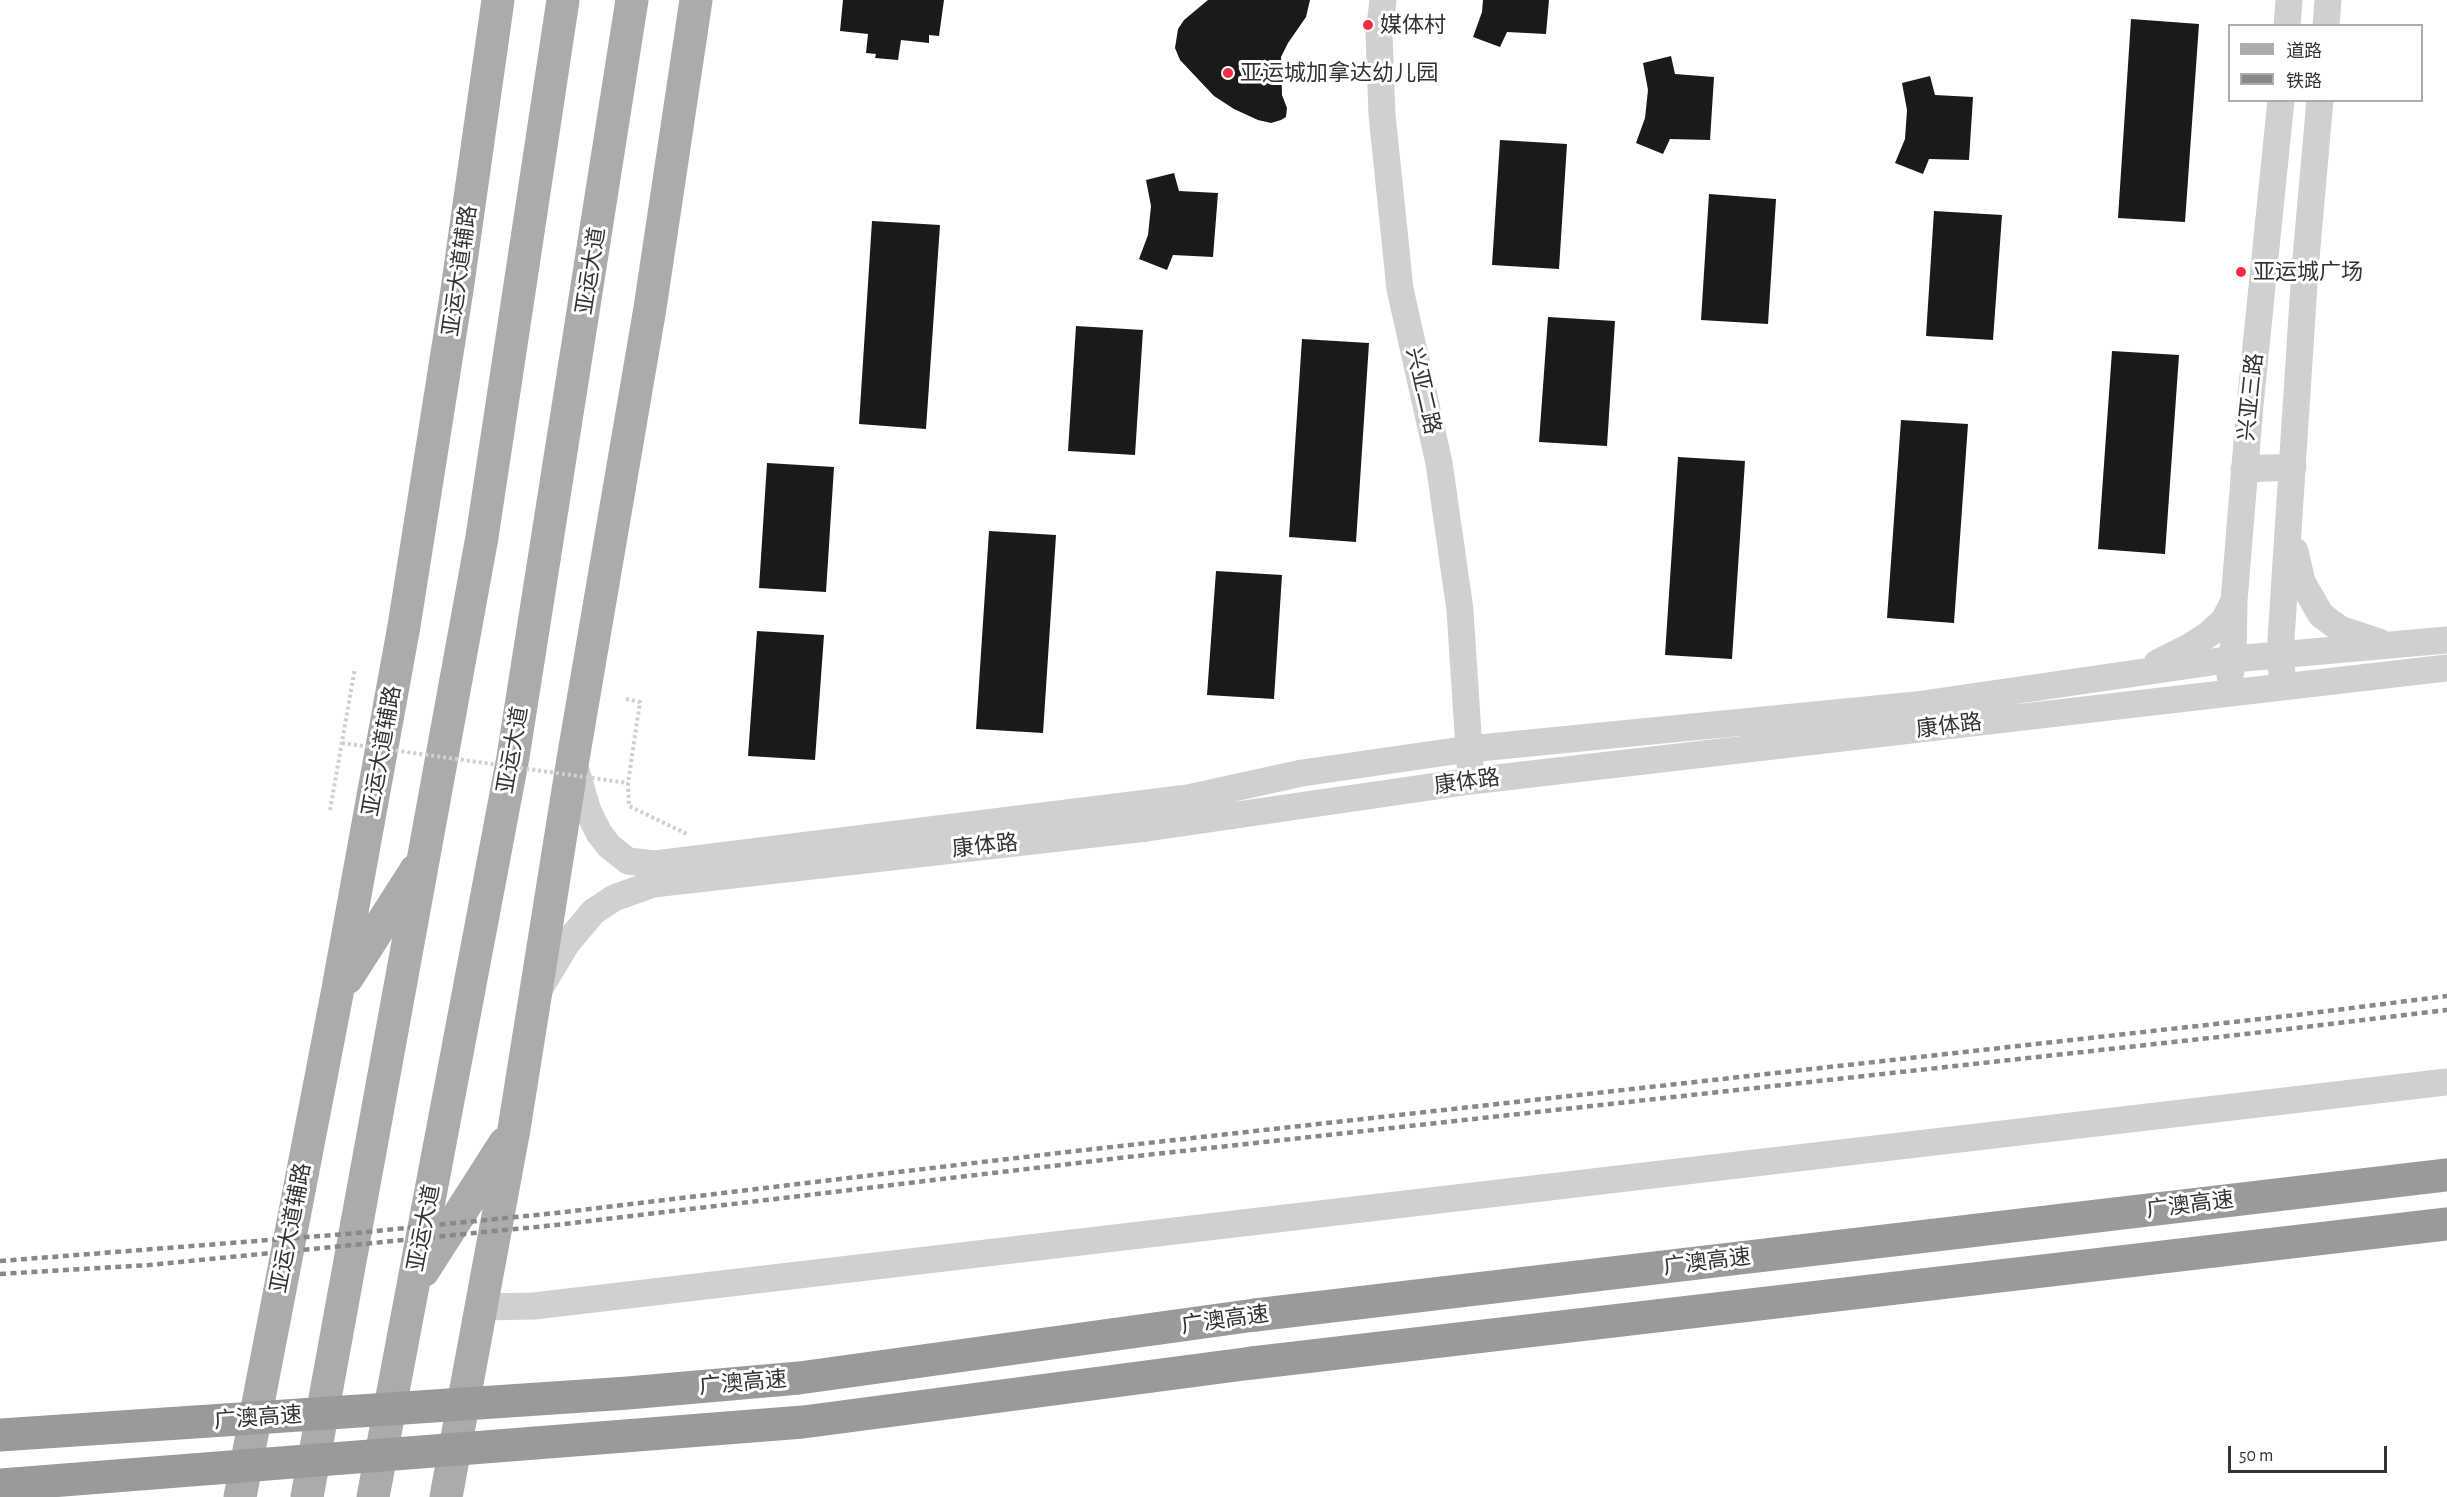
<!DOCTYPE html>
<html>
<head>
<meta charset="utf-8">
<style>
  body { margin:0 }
  #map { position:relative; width:2447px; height:1497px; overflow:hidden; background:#fff; font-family:"Alegreya Sans","Noto Sans SC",sans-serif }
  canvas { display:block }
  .legend { position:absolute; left:2228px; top:24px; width:195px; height:78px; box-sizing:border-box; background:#fff; border:2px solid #adadad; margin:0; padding:8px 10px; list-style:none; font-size:18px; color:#333 }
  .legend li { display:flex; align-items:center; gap:12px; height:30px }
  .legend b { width:30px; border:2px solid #adadad }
  .scale { position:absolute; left:2228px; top:1446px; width:159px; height:27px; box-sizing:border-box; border:3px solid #333; border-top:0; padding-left:8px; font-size:18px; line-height:21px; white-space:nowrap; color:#333; -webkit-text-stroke:4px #fff; paint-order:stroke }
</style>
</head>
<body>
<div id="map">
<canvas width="2447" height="1497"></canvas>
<ul class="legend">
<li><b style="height:8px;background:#ababab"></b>道路</li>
<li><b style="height:8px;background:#888"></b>铁路</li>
</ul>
<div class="scale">50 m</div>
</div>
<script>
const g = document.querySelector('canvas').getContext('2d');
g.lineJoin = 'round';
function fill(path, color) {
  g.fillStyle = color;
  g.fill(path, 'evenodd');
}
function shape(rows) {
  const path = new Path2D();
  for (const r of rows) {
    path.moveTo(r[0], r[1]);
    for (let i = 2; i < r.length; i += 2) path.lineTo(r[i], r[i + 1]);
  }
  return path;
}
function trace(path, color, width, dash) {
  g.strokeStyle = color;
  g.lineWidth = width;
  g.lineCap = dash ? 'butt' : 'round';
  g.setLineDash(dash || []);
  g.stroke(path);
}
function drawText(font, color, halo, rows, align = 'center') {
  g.font = font + ' "Alegreya Sans","Noto Sans SC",sans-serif';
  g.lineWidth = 6;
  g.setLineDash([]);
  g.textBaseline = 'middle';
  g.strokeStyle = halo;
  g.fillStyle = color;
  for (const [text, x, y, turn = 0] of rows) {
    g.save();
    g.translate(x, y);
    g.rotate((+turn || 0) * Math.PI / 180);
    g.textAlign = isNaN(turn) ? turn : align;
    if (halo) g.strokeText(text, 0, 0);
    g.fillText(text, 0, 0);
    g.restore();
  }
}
fill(shape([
  [843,0,944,0,939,36,929,35,929,43,901,40,898,60,875,58,876,54,866,53,868,34,840,31],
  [1208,0,1310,0,1306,17,1288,43,1281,57,1282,95,1287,108,1286,117,1281,120,1271,123,1258,120,1234,109,1214,96,1180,60,1175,48,1178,29,1184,20],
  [1483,0,1549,0,1546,34,1507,32,1500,47,1473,37,1482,12],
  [2131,19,2199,24,2185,222,2118,218],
  [1671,56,1675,74,1714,77,1710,140,1670,139,1663,154,1636,143,1645,118,1648,90,1643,63],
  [1930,76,1935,95,1973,97,1969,160,1929,159,1923,174,1895,163,1905,139,1907,110,1902,83],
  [1500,140,1567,144,1559,269,1492,265],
  [1174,173,1179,191,1218,193,1213,257,1173,255,1167,270,1139,259,1148,235,1151,206,1146,180],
  [1709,194,1776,199,1768,324,1701,320],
  [1934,211,2002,215,1993,340,1926,336],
  [872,221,940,225,926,429,859,424],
  [1548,317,1615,321,1607,446,1539,442],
  [1076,326,1143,330,1135,455,1068,451],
  [1302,339,1369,343,1356,542,1289,537],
  [2112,351,2179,355,2165,554,2098,549],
  [1901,420,1968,424,1954,623,1887,618],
  [1678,457,1745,461,1732,659,1665,655],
  [767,463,834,467,826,592,759,588],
  [989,531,1056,535,1043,733,976,729],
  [1216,571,1282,575,1274,699,1207,695],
  [757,631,824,635,815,760,748,756]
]), '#1a1a1a');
trace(shape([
  [626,699,640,702,628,783,629,806,687,834],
  [330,810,355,668]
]), '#d0d0d0', 4, [3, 3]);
trace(shape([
  [1383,0,1379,34,1382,115,1400,289,1439,463,1460,610,1470,765],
  [2287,26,2289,0],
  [2326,26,2328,0],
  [2244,469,2293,467],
  [2295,551,2302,582,2321,615,2340,629,2379,642],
  [2157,663,2189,647,2209,634,2224,620,2234,601],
  [2282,674,2280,655,2305,269,2320,100],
  [2230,676,2233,659,2234,601,2250,405,2281,100],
  [573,760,588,811,599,833,609,846,628,861,655,864,1188,798,1302,773,1469,749,1916,705,2233,659,2447,640],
  [540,988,567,943,593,912,614,898,653,884,1147,828,1471,781,2447,668],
  [482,1307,534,1306,2447,1082]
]), '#d0d0d0', 27);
trace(shape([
  [347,978,416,870],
  [423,1271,505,1143],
  [240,1497,337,994,404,626,457,290,498,0],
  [307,1497,482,537,563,0],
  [373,1497,513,757,632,0],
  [446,1497,514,1129,573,759,650,308,696,0]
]), '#ababab', 33);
trace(shape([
  [1255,1315,2447,1175],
  [1252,1363,2447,1224]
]), '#9a9a9a', 33);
trace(shape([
  [0,1261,346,1234,556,1213,1058,1153,2296,1015,2447,996],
  [0,1274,149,1265,556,1225,1119,1158,2237,1035,2447,1010]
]), '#888', 4.5, [6, 4.5]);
trace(shape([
  [342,743,628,783]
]), '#d0d0d0', 4, [3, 3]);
trace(shape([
  [0,1435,628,1393,799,1378,1255,1315],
  [0,1485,803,1422,1252,1363]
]), '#9a9a9a', 33);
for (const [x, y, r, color] of [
  [1368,25,6,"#f42b45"],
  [1228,73,6,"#f42b45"],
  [2241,272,6,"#f42b45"]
]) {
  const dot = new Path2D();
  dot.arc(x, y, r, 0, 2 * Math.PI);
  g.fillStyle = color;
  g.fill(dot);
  trace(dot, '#fff', 2);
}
drawText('22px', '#333', '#fff', [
  ["媒体村",1380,25],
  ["亚运城加拿达幼儿园",1240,73],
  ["亚运城广场",2253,272]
], 'left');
drawText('22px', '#333', '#fff', [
  ["亚运大道辅路",460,271,-82],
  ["亚运大道",591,271,-81],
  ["兴亚二路",1423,391,77],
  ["兴亚三路",2251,397,-84],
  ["康体路",1949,726,-7],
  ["亚运大道",513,750,-80],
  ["亚运大道辅路",382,751,-80],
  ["康体路",1467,782,-8],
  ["康体路",985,846,-6],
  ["广澳高速",2190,1205,-7],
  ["亚运大道辅路",291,1228,-79],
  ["亚运大道",424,1228,-79],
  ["广澳高速",1707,1262,-7],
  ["广澳高速",1225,1320,-8],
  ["广澳高速",743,1383,-5],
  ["广澳高速",258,1418,-4]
]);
</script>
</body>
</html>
